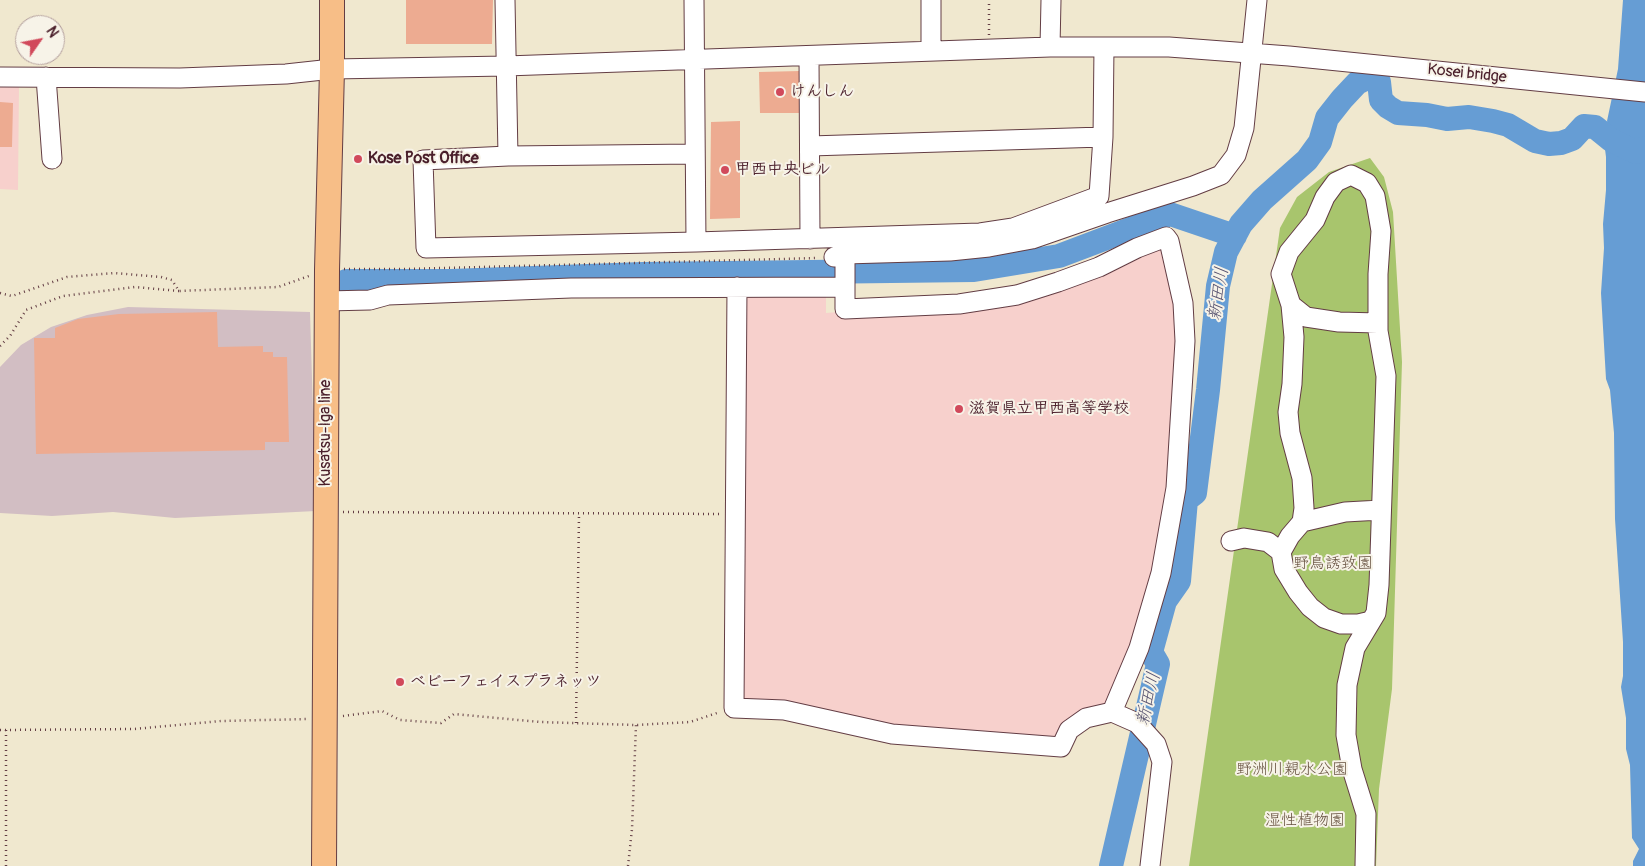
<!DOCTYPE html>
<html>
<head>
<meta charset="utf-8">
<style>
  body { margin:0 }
  #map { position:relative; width:1645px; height:866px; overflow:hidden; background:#f0e8cf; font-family:Pangolin,sans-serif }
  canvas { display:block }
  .north { position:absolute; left:15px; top:15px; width:50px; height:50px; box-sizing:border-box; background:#f7f3e8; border:1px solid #b29e9c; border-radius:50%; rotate:57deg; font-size:14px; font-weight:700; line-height:20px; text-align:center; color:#4a1f2b }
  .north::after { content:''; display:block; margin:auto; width:18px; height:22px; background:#d1495b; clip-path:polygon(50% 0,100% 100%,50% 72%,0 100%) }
</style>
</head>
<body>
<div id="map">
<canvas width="1645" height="866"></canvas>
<div class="north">N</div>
</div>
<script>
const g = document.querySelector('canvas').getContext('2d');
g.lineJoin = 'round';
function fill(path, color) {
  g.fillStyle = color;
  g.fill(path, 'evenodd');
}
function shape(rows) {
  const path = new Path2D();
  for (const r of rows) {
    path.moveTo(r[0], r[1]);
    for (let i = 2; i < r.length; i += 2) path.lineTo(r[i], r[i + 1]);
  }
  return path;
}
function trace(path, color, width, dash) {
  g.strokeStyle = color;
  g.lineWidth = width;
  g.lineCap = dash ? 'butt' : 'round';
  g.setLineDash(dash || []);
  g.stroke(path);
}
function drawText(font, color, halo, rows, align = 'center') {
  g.font = font + ' Pangolin,"Klee One",sans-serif';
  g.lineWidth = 4;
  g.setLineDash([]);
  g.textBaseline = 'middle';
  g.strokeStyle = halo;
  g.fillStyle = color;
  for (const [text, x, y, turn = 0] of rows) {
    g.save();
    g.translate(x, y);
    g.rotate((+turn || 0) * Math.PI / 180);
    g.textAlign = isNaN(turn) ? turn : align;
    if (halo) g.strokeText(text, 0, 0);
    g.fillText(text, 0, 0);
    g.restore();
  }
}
fill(shape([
  [0,86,19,86,18,190,0,189],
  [1166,238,1182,306,1166,506,1152,584,1136,634,1107,705,1056,744,894,727,740,705,744,301,750,292,826,291,826,313,990,300]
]), '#f7d0cc');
fill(shape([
  [128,307,310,312,316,511,175,518,113,512,52,516,0,513,0,367,21,345,51,327,87,315]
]), '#d2bec3');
fill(shape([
  [1370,158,1384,177,1393,212,1402,362,1392,689,1379,789,1376,866,1189,866,1280,228,1297,197,1329,172]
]), '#a8c56d');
fill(shape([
  [1623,0,1645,0,1645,866,1633,866,1633,861,1639,849,1632,838,1630,765,1626,749,1626,718,1621,687,1623,676,1623,642,1615,519,1614,433,1610,390,1606,379,1601,293,1604,248,1603,224,1606,190,1606,157,1604,141,1593,133,1588,135,1577,146,1569,152,1566,149,1588,130,1596,132,1616,145,1620,141,1616,130,1609,127,1607,121,1618,69]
]), '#669dd4');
trace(shape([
  [346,281,451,281,643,274,974,270,1059,256,1170,214,1235,236],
  [1111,866,1158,664,1151,652,1165,601,1179,581,1186,500,1195,493,1208,390,1218,286,1226,252,1241,224,1262,200,1307,160,1320,142,1327,118,1342,99,1357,83,1365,79,1373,78,1379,82,1381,100,1388,107,1398,113,1427,115,1447,119,1469,117,1493,121,1508,125,1535,141,1549,144,1561,143,1572,139,1584,126,1595,127,1611,140,1636,152,1645,148]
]), '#669dd4', 24);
fill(shape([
  [406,0,493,0,492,44,406,44],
  [800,71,801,113,760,113,759,72],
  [0,102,13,103,12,147,0,147],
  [740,121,740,218,710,219,711,122],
  [217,312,218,347,263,346,263,352,273,352,273,357,287,357,289,442,265,442,265,450,36,454,34,338,55,338,55,328,78,319,119,314]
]), '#edab91');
const minor = shape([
  [505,0,508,156],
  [694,0,696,242,980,233,1013,228,1099,196,1103,137,1104,47],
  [1050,47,1051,0],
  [931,51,931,0],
  [809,56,810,239],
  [0,77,180,78,286,74,332,69,506,66,1050,47,1169,47,1289,56,1645,92],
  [46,77,52,159],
  [810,146,1103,137],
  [694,154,508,156,423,160,426,248,696,242],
  [845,254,845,309,959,304,1017,295,1058,282,1099,267,1137,248,1166,237,1169,241,1183,303,1185,341,1176,488,1161,573,1139,648,1112,712],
  [834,257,845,254,950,251,989,247,1032,239,1107,213,1193,186,1221,175,1236,155,1244,128,1257,0],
  [737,287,734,708,784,710,892,734,1061,747,1069,730,1086,718,1112,712,1137,723,1156,744,1162,762,1150,866],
  [326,301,370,300,388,295,571,288,845,287],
  [1291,305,1294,337,1292,384,1288,412,1290,433,1302,478,1304,508,1302,522,1290,536,1281,552,1284,569,1298,592,1310,607,1324,618,1341,624,1358,624,1371,621],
  [1302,522,1345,512,1381,510],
  [1231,541,1244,538,1268,542,1281,552],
  [1365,866,1366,814,1352,769,1346,735,1347,685,1355,648,1376,613,1379,585,1386,376,1378,331,1378,274,1381,231,1375,196,1367,183,1351,175,1336,182,1325,197,1315,220,1289,252,1281,274,1291,305,1306,317,1339,322,1378,323]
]);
const major = shape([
  [324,866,327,270,332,69,332,0]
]);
trace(minor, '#633d44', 21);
trace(major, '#633d44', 26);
trace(shape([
  [989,35,989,0],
  [344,269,405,269,818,258],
  [0,293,12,296,67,277,114,273,161,277,172,280,179,291,278,287,309,276],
  [0,346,10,336,26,310,63,296,135,287,179,291],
  [343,512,720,514],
  [343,716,382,711,400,720,441,723,454,714,540,722,636,725,690,722,720,712],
  [576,723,579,514],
  [0,730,134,729,221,721,308,719],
  [6,730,6,866],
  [628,866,632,829,636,725]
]), '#633d44', 2.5, [1, 4]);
trace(minor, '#fff', 19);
trace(major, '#f7be87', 24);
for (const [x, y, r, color] of [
  [780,92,5,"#d1495b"],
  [358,159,5,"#d1495b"],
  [725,170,5,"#d1495b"],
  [959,409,5,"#d1495b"],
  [400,682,5,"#d1495b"]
]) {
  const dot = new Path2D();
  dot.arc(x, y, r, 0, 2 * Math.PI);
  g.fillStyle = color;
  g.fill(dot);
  trace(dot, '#f7f3e8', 2);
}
drawText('16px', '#4a1f2b', '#f7f3e8', [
  ["Kosei bridge",1467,74,6],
  ["Kusatsu-Iga line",326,433,-90]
]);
drawText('bold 16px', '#4a1f2b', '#f7f3e8', [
  ["けんしん",790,92],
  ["Kose Post Office",368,159],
  ["甲西中央ビル",735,170],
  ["滋賀県立甲西高等学校",969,409],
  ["ベビーフェイスプラネッツ",410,682]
], 'left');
drawText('16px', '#66513f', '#f7f3e8', [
  ["野鳥誘致園",1333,564],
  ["野洲川親水公園",1292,770],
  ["湿性植物園",1305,821]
]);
drawText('italic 18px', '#55516f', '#f7f3e8', [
  ["新田川",1219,294,-81],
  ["新田川",1149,699,-77]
]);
</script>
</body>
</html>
